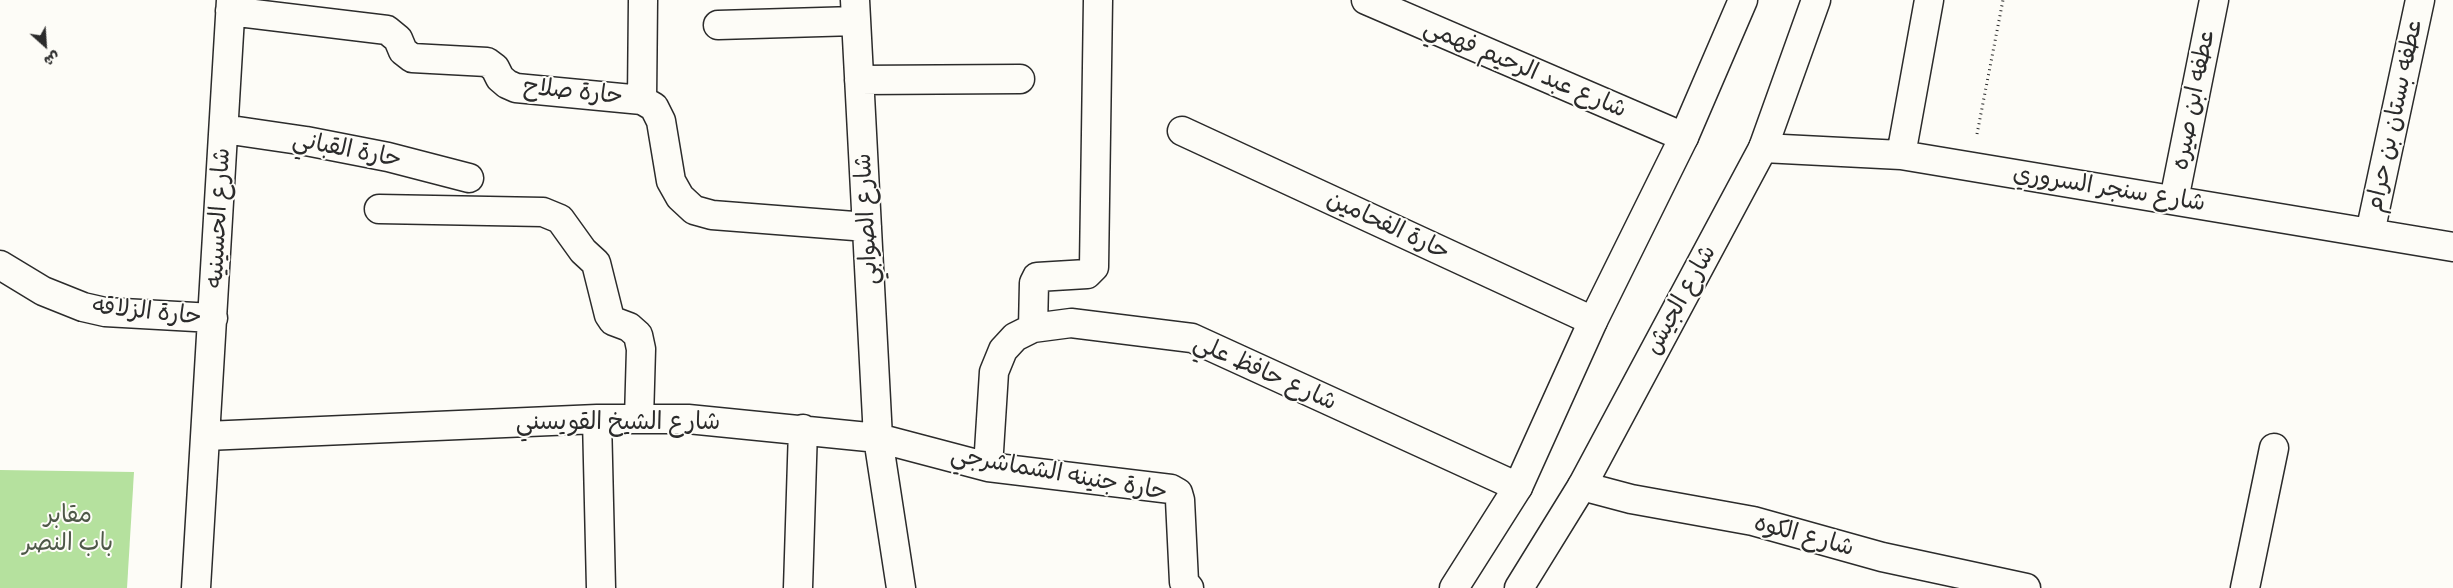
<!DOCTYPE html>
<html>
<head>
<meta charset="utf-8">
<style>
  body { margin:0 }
  #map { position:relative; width:2453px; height:588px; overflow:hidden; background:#fdfcf7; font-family:Caveat,"Playpen Sans Arabic",sans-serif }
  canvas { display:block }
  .north { position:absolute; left:20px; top:20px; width:50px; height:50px; -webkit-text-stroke:4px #fdfcf7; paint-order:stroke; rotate:154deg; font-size:14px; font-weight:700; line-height:20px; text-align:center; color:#2b2b2b }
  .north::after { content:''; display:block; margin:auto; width:18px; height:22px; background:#2b2b2b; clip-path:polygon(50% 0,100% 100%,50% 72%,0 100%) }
</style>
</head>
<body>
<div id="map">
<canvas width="2453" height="588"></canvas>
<div class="north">ش</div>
</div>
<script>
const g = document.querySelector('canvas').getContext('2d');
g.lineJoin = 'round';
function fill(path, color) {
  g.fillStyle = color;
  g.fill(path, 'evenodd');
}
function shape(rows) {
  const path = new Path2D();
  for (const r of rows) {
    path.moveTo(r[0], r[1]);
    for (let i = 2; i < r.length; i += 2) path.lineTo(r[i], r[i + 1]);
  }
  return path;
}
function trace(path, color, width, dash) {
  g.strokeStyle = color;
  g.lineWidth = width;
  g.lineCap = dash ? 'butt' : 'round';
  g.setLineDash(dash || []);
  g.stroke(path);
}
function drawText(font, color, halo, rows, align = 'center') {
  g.font = font + ' Caveat,"Playpen Sans Arabic",sans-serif';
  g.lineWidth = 4;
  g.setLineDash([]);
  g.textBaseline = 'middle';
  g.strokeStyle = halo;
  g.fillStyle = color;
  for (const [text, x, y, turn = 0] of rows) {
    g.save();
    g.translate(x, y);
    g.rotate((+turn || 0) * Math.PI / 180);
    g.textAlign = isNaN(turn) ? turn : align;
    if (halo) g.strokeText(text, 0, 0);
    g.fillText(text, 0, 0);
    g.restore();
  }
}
fill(shape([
  [0,470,134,472,127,588,0,588]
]), '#b5e19e');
const minor = shape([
  [855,0,878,438,988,467,1171,489,1178,493,1180,500,1184,582,1189,588],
  [1366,0,1684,137],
  [230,11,387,30,398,39,403,51,412,58,487,62,495,68,500,78,507,84,516,88,642,100,654,107,661,121,671,181,680,197,694,210,712,215,867,227],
  [718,25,856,21],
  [859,80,1020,79],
  [642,100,643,0],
  [224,129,306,141,388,157,469,178],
  [1182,131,1593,321],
  [1763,148,1901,155,2453,247],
  [1901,155,1929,0],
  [2174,200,2214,0],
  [379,209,543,212,560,219,583,251,596,263,609,315,613,321,629,327,638,335,641,349,639,419],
  [2370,233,2420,0],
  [0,265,43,291,83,307,105,312,213,318],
  [1033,328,1034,283,1037,277,1087,274,1094,267,1098,0],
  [597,419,601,588],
  [206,436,597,419,688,419,878,438,901,588],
  [988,467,994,372,1003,350,1015,337,1033,328,1071,323,1192,338,1518,487],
  [1582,486,1631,499,1753,521,1882,557,2026,588],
  [196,588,231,0],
  [798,588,803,429],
  [2245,588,2274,448]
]);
const secondary = shape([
  [1454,588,1518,487,1593,321,1684,137,1743,0],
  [1519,588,1582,486,1763,148,1816,0]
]);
trace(minor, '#2b2b2b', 31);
trace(secondary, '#2b2b2b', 31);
trace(shape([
  [1977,134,2003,0]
]), '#2b2b2b', 3, [1, 4]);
trace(minor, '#fdfcf7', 28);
trace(secondary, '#fdfcf7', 28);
drawText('24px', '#2b2b2b', '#fdfcf7', [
  ["شارع عبد الرحيم فهمي",1525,69,23],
  ["حارة صلاح",573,92,6],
  ["عطفه ابن صيره",2194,100,-79],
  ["عطفه بستان بن حرام",2395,116,-78],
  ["حارة القباني",347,150,11],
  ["شارع سنجر السروري",2109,189,9],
  ["شارع الحسينيه",219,218,-87],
  ["شارع الصوابي",867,219,-93],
  ["حارة الفحامين",1388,226,25],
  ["شارع الجيش",1681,300,-61],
  ["حارة الزلاقه",147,312,6],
  ["شارع حافظ علي",1265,373,24],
  ["شارع الشيخ القويسني",618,423],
  ["حارة جنينه الشماشرجي",1059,474,10],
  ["شارع الكوه",1804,536,15]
]);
drawText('24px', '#4e5848', '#fdfcf7', [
  ["مقابر",68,516],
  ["باب النصر",68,544]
]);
</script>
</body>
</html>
